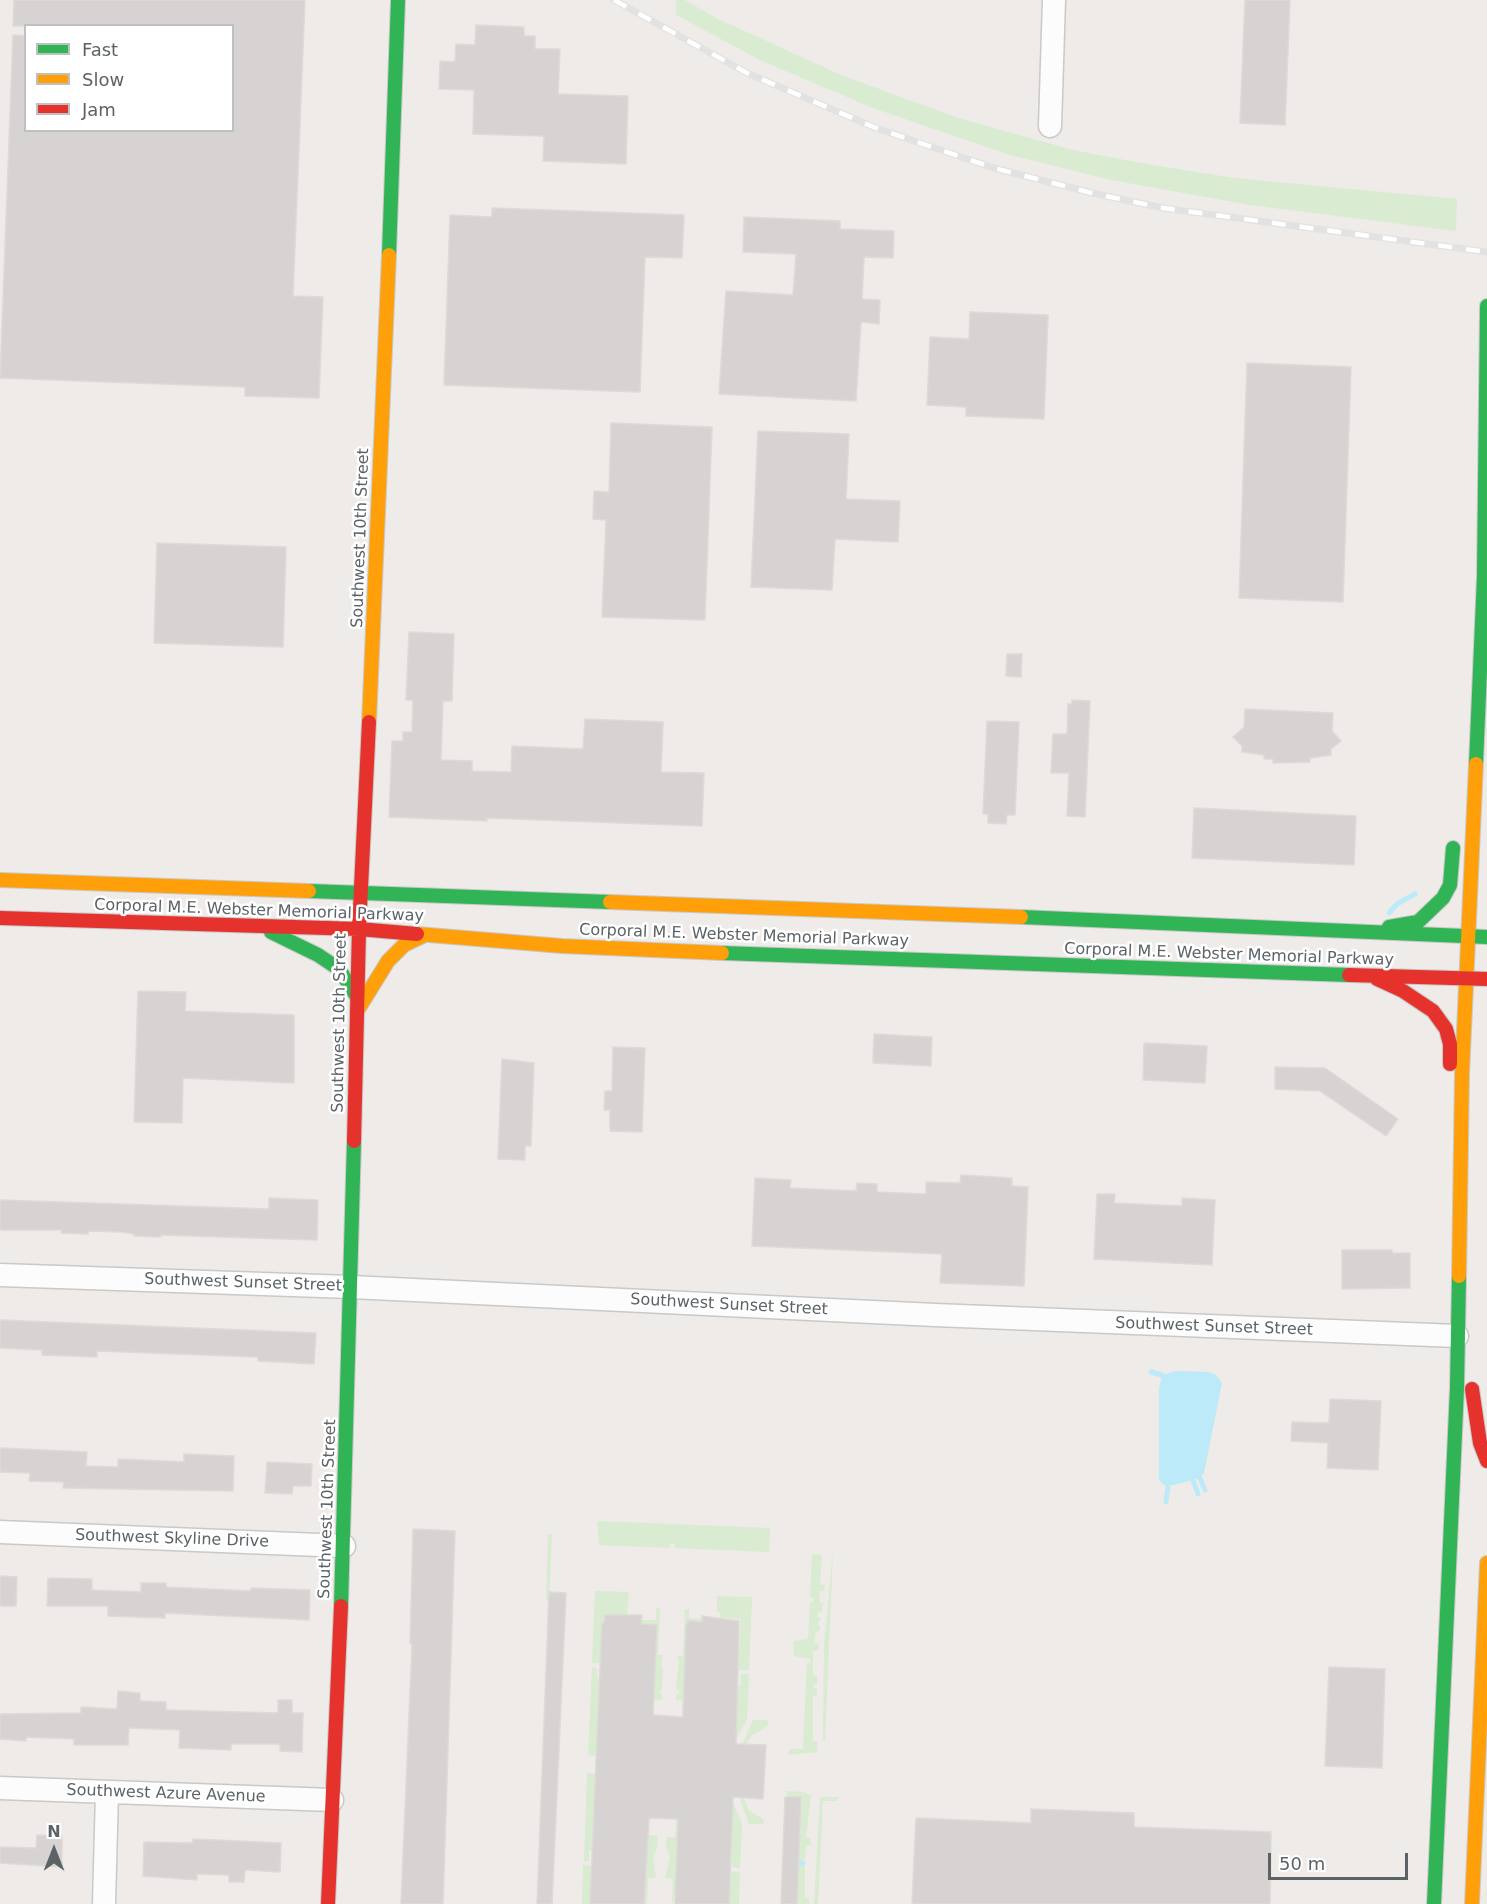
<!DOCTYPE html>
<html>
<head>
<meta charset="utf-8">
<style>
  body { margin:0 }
  #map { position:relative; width:1487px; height:1904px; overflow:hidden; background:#eeebe8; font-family:"DejaVu Sans",sans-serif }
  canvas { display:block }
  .legend { position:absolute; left:24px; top:24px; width:210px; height:108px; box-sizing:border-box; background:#fff; border:2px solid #bec1c2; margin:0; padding:8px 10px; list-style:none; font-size:18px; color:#5c6367 }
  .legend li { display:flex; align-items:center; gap:12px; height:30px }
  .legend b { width:30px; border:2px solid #bec1c2 }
  .north { position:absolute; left:24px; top:1820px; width:60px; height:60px; -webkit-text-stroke:4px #fff; paint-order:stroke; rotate:0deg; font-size:16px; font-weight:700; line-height:24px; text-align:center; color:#5c6367 }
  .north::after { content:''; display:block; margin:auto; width:21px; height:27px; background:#5c6367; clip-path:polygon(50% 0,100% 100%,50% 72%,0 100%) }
  .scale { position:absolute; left:1268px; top:1853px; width:140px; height:27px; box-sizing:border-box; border:3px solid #5c6367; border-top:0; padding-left:8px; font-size:18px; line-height:21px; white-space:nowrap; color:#5c6367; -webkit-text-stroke:4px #fff; paint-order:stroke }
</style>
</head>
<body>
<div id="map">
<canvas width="1487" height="1904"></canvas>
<ul class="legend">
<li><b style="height:8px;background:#30b455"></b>Fast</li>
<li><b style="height:8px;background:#ff9f0a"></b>Slow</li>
<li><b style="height:8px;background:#e5322d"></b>Jam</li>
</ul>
<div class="north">N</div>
<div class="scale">50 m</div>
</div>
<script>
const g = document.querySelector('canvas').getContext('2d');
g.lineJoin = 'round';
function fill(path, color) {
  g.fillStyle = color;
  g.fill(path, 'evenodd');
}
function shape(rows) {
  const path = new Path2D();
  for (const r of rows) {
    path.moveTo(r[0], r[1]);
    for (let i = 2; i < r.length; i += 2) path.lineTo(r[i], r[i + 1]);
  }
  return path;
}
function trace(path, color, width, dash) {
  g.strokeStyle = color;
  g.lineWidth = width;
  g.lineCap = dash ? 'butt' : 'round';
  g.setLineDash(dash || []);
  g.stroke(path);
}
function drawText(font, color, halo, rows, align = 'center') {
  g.font = font + ' "DejaVu Sans",sans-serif';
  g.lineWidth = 5;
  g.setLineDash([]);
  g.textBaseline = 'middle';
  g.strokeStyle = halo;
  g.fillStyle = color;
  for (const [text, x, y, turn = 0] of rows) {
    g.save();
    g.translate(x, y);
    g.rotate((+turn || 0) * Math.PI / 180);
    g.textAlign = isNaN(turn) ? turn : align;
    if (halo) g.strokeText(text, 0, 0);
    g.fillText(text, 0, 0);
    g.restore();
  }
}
fill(shape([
  [676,0,685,0,716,18,841,75,958,118,1073,150,1146,164,1234,178,1457,199,1456,231,1250,205,1111,180,1010,155,873,108,762,61,676,15],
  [597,1521,770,1528,769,1552,675,1548,675,1544,670,1544,670,1548,599,1545],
  [548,1534,552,1534,549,1601,546,1601],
  [833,1550,825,1741,823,1741,824,1646],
  [812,1554,822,1555,820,1584,825,1585,824,1591,820,1591,819,1602,823,1603,822,1608,822,1611,818,1612,817,1617,821,1618,817,1625,820,1626,820,1631,816,1632,814,1643,819,1644,818,1650,813,1651,813,1675,817,1676,817,1683,813,1684,814,1688,817,1689,817,1695,813,1696,813,1741,818,1742,817,1752,788,1755,790,1749,803,1749,807,1663,810,1663,811,1659,794,1656,793,1641,808,1639,810,1602,813,1602,813,1597,810,1597],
  [595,1591,629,1592,627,1616,605,1616,604,1623,602,1623,602,1663,592,1663],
  [717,1596,752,1597,749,1670,738,1670,741,1619,720,1618,720,1612,717,1612],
  [656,1608,660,1608,658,1655,663,1655,661,1666,663,1666,662,1689,659,1693,662,1694,662,1700,654,1700,654,1732,650,1732,657,1625,641,1624,641,1620,656,1620],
  [685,1609,689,1609,689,1618,702,1619,702,1622,683,1713,682,1731,680,1734,683,1701,676,1700,676,1695,679,1694,679,1689,676,1689,679,1662,677,1656,683,1656],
  [592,1667,597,1668,597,1678,601,1678,596,1756,588,1755],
  [741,1674,749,1674,747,1719,736,1740,737,1685,741,1685],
  [753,1720,767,1720,769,1725,752,1735,746,1745,742,1745],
  [587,1773,595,1774,597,1780,594,1851,589,1851,589,1861,584,1861],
  [786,1791,804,1792,811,1796,806,1837,811,1839,811,1845,806,1846,805,1860,799,1860,802,1797,788,1797],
  [739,1797,743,1797,749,1811,763,1819,764,1824,749,1824],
  [820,1797,839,1797,836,1801,823,1801,818,1904,814,1904],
  [732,1800,742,1824,740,1868,732,1867,731,1857],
  [651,1806,649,1835,658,1836,657,1848,653,1856,656,1878,648,1878,647,1904,644,1904,646,1833],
  [677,1807,679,1807,679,1835,676,1894,672,1904,673,1879,665,1878,670,1856,666,1848,667,1837,675,1837],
  [583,1865,593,1866,590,1904,582,1904],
  [799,1865,805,1865,805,1898,809,1898,809,1904,797,1904,798,1876,786,1876,786,1866],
  [728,1871,740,1872,739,1904,729,1904]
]), '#d9ebd1');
fill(shape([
  [1176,1371,1209,1372,1216,1375,1222,1383,1204,1473,1200,1478,1174,1485,1164,1485,1159,1480,1159,1388,1162,1375]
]), '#bceaf8');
trace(shape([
  [1389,913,1397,904,1415,894],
  [1151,1372,1162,1375],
  [1200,1478,1205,1490],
  [1193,1480,1198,1494],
  [1166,1502,1168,1485],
  [799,1862,803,1863]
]), '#bceaf8', 5);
const building = shape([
  [14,0,305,0,293,296,323,297,319,398,245,396,245,387,0,378,13,35,26,36,26,130,232,130,232,26,13,26,14,0],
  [1245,0,1290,0,1285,125,1240,123,1245,0],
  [476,25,524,27,524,36,535,36,535,49,560,49,558,94,628,96,626,164,543,161,544,136,473,134,474,90,439,89,440,61,455,62,456,44,475,45,476,25],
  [492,208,684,215,682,258,645,257,640,392,444,385,450,215,492,217,492,208],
  [744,217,840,221,840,229,894,231,893,258,864,257,862,299,880,300,879,324,861,322,856,401,719,394,726,291,793,295,796,254,743,252,744,217],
  [970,312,1048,315,1044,419,966,416,966,407,927,405,930,337,969,339,970,312],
  [1247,363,1351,367,1343,602,1239,598,1247,363],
  [611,423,712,427,705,620,602,617,606,520,593,519,594,491,609,492,611,423],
  [758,431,849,434,846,499,900,501,898,542,835,539,832,590,751,587,758,431],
  [157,543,286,547,283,647,154,643,157,543],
  [409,632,454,634,452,701,443,701,441,760,472,761,472,771,511,772,512,746,583,749,585,719,663,722,661,772,704,773,702,826,487,818,487,821,389,817,392,741,403,741,403,732,412,732,413,700,406,700,409,632],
  [1007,654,1022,654,1021,677,1006,676,1007,654],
  [1072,700,1090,701,1085,817,1067,816,1069,773,1051,773,1053,734,1067,734,1068,704,1072,704,1072,700],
  [1245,709,1333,713,1332,731,1341,741,1331,749,1331,755,1310,758,1310,762,1273,763,1273,759,1264,759,1264,755,1242,752,1242,746,1233,737,1244,727,1245,709],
  [987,721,1019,722,1015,815,1007,815,1006,824,988,823,988,814,983,814,987,721],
  [1194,808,1356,816,1354,865,1192,858,1194,808],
  [138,991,186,992,185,1011,294,1015,294,1083,183,1078,182,1123,134,1122,138,991],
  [874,1034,932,1037,931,1066,873,1063,874,1034],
  [1144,1043,1207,1046,1205,1083,1143,1080,1144,1043],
  [613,1047,645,1048,642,1132,610,1131,610,1110,604,1110,605,1091,612,1091,613,1047],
  [502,1059,534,1063,531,1146,525,1146,525,1160,498,1159,502,1059],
  [1275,1067,1325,1068,1398,1119,1386,1136,1320,1091,1275,1089,1275,1067],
  [961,1175,1012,1178,1012,1186,1028,1187,1024,1286,940,1283,942,1254,752,1246,755,1178,791,1180,790,1188,856,1191,857,1183,877,1184,877,1192,926,1194,926,1182,960,1183,961,1175],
  [1097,1194,1115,1194,1114,1203,1182,1206,1182,1198,1215,1200,1212,1265,1094,1259,1097,1194],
  [269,1198,318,1200,317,1240,161,1235,161,1237,134,1236,134,1234,121,1232,88,1231,88,1234,61,1233,62,1230,0,1230,0,1200,269,1209,269,1198],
  [1342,1250,1392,1250,1392,1253,1410,1253,1410,1288,1342,1289,1342,1250],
  [0,1320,316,1333,314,1364,258,1361,258,1357,97,1351,97,1357,42,1355,42,1350,0,1348,0,1320],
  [1330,1399,1381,1401,1378,1470,1327,1468,1328,1443,1291,1441,1292,1422,1329,1423,1330,1399],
  [0,1448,87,1452,86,1466,118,1467,118,1459,184,1462,184,1454,234,1456,233,1491,63,1488,64,1482,29,1481,30,1473,0,1472,0,1448],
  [267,1462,312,1464,311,1486,293,1486,292,1494,265,1493,267,1462],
  [413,1529,455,1531,443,1904,401,1904,412,1644,410,1644,413,1529],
  [0,1576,17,1577,16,1606,0,1606,0,1576],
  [48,1578,92,1579,92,1590,141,1592,141,1583,166,1583,166,1587,251,1591,251,1588,310,1590,309,1620,165,1613,165,1618,108,1616,108,1606,47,1606,48,1578],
  [549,1592,566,1593,552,1904,537,1904,549,1592],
  [605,1615,642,1615,641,1624,657,1625,653,1715,683,1717,686,1626,688,1621,702,1622,702,1616,739,1621,736,1744,766,1745,763,1799,733,1797,729,1904,675,1904,678,1819,649,1818,644,1904,590,1904,602,1623,604,1623,605,1615],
  [1329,1667,1385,1669,1382,1768,1325,1766,1329,1667],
  [118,1691,140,1693,140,1701,166,1702,166,1710,278,1713,278,1700,292,1700,292,1713,303,1713,302,1752,280,1751,280,1744,231,1744,231,1750,179,1748,180,1730,129,1728,128,1745,74,1745,74,1739,26,1737,26,1741,0,1739,0,1714,81,1713,81,1707,117,1709,118,1691],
  [785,1797,801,1797,797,1904,781,1904,785,1797],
  [1031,1809,1134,1813,1134,1827,1271,1832,1270,1904,912,1904,916,1818,1031,1823,1031,1809],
  [37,1835,62,1836,62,1867,0,1863,0,1847,36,1848,37,1835],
  [193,1839,281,1843,280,1872,245,1870,244,1882,229,1882,229,1875,197,1874,197,1880,143,1876,144,1842,193,1843,193,1839]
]);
fill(building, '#d6d3d2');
trace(building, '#dedad6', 1.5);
const street = shape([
  [1050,126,1054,0],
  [0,1275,351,1287,935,1315,1457,1336],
  [0,1532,344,1546],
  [0,1788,332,1800],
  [104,1904,107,1792]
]);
const fast = shape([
  [389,255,398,0],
  [1476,764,1484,576,1487,306],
  [309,891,610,902],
  [1021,917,1487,937],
  [1389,927,1418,922,1443,898,1450,885,1453,848],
  [271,932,318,955,339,969,357,997],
  [722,953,1349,975],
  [341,1606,354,1141],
  [1434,1904,1457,1388,1459,1276]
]);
const slow = shape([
  [369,722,389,255],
  [0,880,309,891],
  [610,902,1021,917],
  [417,934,562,946,722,953],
  [357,1011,388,961,404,945,425,935],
  [1459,1276,1462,1074,1476,764],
  [1472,1904,1487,1563]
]);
const jam = shape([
  [0,918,359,929,417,934],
  [1349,975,1487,979],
  [1377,979,1403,991,1433,1011,1446,1029,1450,1044,1450,1064],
  [354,1141,359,929,369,722],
  [1472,1389,1480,1443,1487,1461],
  [328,1904,341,1606]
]);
trace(street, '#c9c9c9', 25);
trace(fast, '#c9c9c9', 16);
trace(slow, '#c9c9c9', 16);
trace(jam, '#c9c9c9', 16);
trace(street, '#fcfcfc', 22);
trace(fast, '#30b455', 14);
trace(slow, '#ff9f0a', 14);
trace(jam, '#e5322d', 14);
const rail = shape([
  [614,0,747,73,876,128,994,168,1092,193,1163,208,1487,252]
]);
trace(rail, '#e3e2e3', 7);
trace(rail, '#fff', 4.5, [14]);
drawText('16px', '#5c6367', '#fff', [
  ["Southwest 10th Street",361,538,-88],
  ["Corporal M.E. Webster Memorial Parkway",259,911,2],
  ["Corporal M.E. Webster Memorial Parkway",744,936,2],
  ["Corporal M.E. Webster Memorial Parkway",1229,955,2],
  ["Southwest 10th Street",340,1023,-89],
  ["Southwest Sunset Street",243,1283,2],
  ["Southwest Sunset Street",729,1305,3],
  ["Southwest Sunset Street",1214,1327,2],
  ["Southwest 10th Street",328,1509,-88],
  ["Southwest Skyline Drive",172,1539,2],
  ["Southwest Azure Avenue",166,1794,2]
]);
</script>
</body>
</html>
